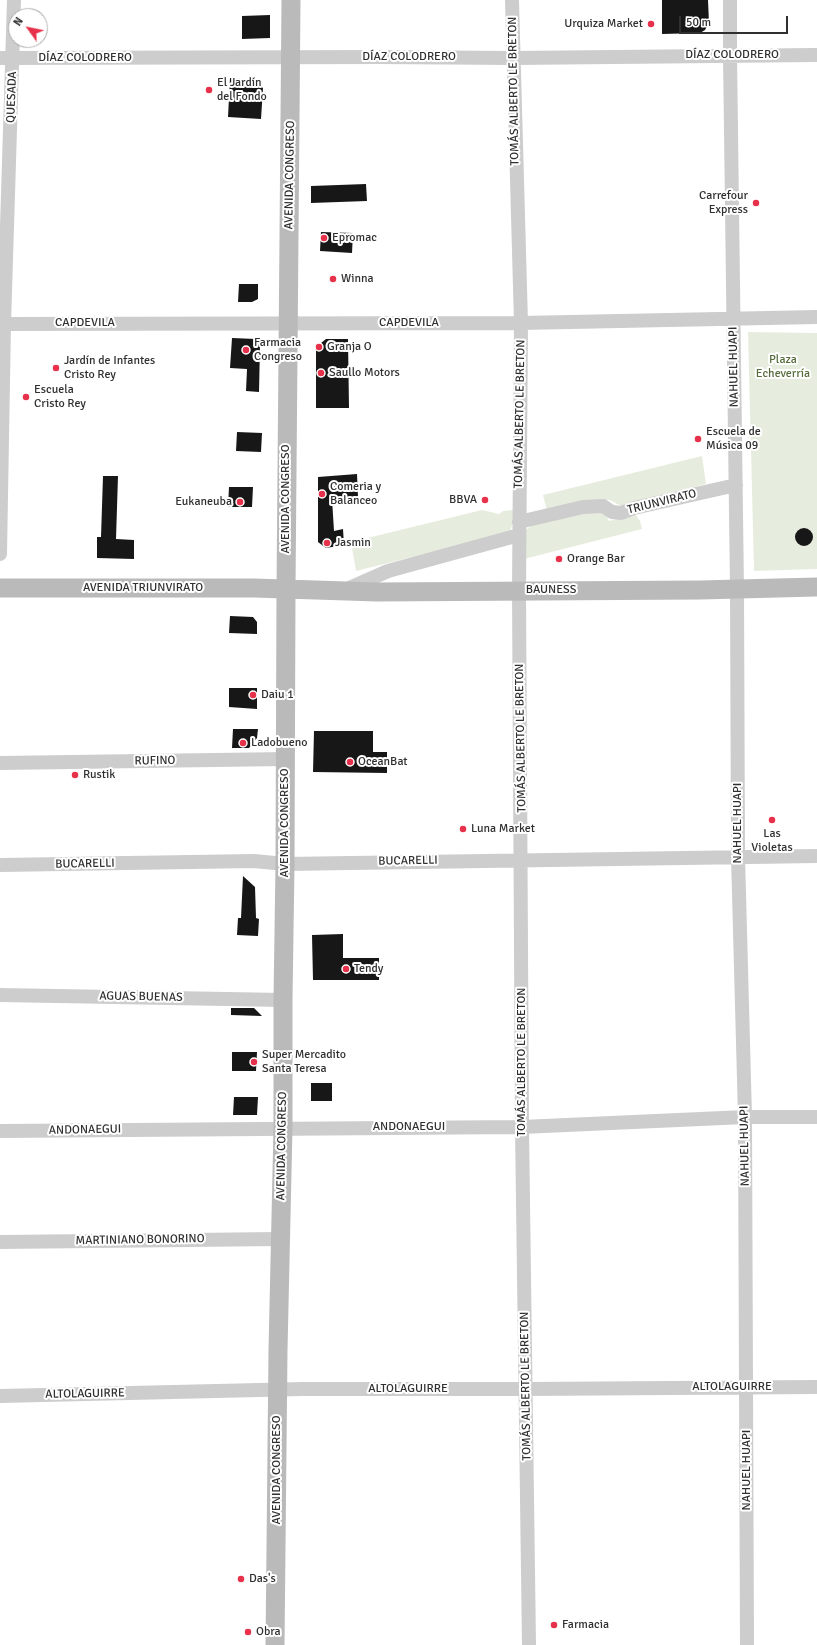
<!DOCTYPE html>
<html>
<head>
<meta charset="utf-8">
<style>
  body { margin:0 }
  #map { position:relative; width:817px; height:1645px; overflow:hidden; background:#fff; font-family:Signika,sans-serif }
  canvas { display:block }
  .north { position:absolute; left:8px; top:8px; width:40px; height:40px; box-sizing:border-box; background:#fff; border:1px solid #acacac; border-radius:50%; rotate:303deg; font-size:11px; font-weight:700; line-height:16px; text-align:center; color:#303030 }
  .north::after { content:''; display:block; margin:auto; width:14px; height:18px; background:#e7314b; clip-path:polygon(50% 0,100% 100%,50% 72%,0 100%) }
  .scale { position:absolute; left:679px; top:16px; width:109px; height:18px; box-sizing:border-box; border:2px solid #303030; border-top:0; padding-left:5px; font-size:12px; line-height:14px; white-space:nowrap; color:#303030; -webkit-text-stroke:3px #fff; paint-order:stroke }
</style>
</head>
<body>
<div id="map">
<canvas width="817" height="1645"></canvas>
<div class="north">N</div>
<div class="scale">50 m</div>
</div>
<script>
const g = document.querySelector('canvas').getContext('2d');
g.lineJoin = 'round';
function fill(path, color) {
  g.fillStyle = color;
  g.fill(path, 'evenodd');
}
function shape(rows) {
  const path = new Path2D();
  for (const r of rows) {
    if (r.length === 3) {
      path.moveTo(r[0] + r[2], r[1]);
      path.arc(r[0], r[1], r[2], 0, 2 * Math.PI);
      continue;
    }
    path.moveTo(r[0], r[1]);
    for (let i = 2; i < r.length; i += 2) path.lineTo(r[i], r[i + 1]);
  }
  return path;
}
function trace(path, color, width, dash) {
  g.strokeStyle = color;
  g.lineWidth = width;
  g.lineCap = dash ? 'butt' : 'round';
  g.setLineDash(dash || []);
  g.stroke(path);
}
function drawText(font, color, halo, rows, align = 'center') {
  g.font = font + ' Signika,sans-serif';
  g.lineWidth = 4;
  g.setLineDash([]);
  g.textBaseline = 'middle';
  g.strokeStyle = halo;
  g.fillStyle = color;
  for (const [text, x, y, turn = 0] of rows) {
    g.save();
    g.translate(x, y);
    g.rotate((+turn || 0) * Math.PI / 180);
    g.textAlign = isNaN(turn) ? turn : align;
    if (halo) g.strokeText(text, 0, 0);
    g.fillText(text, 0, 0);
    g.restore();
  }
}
fill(shape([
  [748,332,817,333,817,569,754,571],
  [702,456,706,484,621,506,610,500,593,500,547,511,543,495],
  [482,510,499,514,503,511,513,510,514,521,509,533,356,571,351,542],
  [600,510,604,511,609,521,635,514,640,521,642,529,524,559,526,530,532,525]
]), '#e7edde');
fill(shape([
  [662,0,708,0,709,23,705,30,700,33,662,34],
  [270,15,270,38,242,39,242,16],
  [230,78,253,80,263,88,261,119,228,117],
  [366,184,367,201,311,203,311,186],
  [321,232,353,233,352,253,320,251],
  [239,284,258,284,258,299,252,302,238,302],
  [232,338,256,339,260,345,259,392,246,391,247,369,230,368],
  [326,339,348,339,349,408,316,408,316,347],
  [237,432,262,433,261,452,236,451],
  [357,474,358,497,332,499,334,531,343,529,344,545,326,548,318,542,318,477],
  [103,476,118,476,116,539,134,540,134,559,97,558,97,537,101,537],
  [229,487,253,487,252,507,228,507],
  [804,537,9],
  [230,616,253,617,257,622,257,634,229,633],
  [229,688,257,688,257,709,229,707],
  [233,729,258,729,257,738,249,748,232,748],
  [314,731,373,731,373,752,387,752,387,773,313,772],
  [243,876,255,887,256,918,259,919,258,936,237,935,238,918,241,918],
  [343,934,343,958,379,958,379,980,313,980,312,935],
  [231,1008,254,1008,262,1016,231,1015],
  [232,1052,257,1052,256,1071,232,1071],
  [311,1083,332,1083,332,1101,311,1101],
  [234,1097,258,1097,257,1115,233,1115]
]), '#171717');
trace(shape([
  [512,0,521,323,519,590,522,1127,529,1645],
  [730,0,730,55,737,589,738,856,745,1117,747,1645],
  [0,58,380,57,513,58,817,55],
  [0,324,521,323,817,317],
  [519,522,583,507,603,506,612,512,621,513,634,508,736,485],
  [0,554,4,324,14,0],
  [345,590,388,571,519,535],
  [0,763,286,759],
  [0,865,254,861,285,864,817,856],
  [0,995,283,1000],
  [0,1131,522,1127,745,1117,817,1117],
  [0,1242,280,1239],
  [0,1396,303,1389,526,1389,817,1387]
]), '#cdcdcd', 14);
trace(shape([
  [0,588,254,588,377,592,700,590,817,587],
  [275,1645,278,1350,283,1128,283,1000,285,864,286,589,291,0]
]), '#bababa', 19);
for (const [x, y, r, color] of [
  [651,24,4,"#e7314b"],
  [209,90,4,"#e7314b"],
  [756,203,4,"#e7314b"],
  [324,238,4,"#e7314b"],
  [333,279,4,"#e7314b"],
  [319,347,4,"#e7314b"],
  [246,350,4,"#e7314b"],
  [56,368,4,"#e7314b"],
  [321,373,4,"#e7314b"],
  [26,397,4,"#e7314b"],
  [698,439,4,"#e7314b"],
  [322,494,4,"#e7314b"],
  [485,500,4,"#e7314b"],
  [240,502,4,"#e7314b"],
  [327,543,4,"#e7314b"],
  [559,559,4,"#e7314b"],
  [253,695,4,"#e7314b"],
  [243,743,4,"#e7314b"],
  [350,762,4,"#e7314b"],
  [75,775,4,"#e7314b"],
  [772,820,4,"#e7314b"],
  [463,829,4,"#e7314b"],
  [346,969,4,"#e7314b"],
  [254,1062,4,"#e7314b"],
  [241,1579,4,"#e7314b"],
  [554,1625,4,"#e7314b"],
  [248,1632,4,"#e7314b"]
]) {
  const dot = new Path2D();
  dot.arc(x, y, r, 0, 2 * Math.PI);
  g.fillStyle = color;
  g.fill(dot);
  trace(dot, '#fff', 1.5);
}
drawText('12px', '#303030', '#fff', [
  ["Urquiza Market",643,24,"right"],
  ["El Jardín",217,83],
  ["del Fondo",217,97],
  ["Carrefour",748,196,"right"],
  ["Express",748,210,"right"],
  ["Epromac",332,238],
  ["Winna",341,279],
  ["Farmacia",254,343],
  ["Congreso",254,357],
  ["Granja O",327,347],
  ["Jardín de Infantes",64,361],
  ["Cristo Rey",64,375],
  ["Saullo Motors",329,373],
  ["Escuela",34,390],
  ["Cristo Rey",34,404],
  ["Escuela de",706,432],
  ["Música 09",706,446],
  ["Comeria y",330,487],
  ["Balanceo",330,501],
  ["BBVA",477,500,"right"],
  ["Eukaneuba",232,502,"right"],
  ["Jasmin",335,543],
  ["Orange Bar",567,559],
  ["Daiu 1",261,695],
  ["Ladobueno",251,743],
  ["OceanBat",358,762],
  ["Rustik",83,775],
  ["Luna Market",471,829],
  ["Las",772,834,"center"],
  ["Violetas",772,848,"center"],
  ["Tendy",354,969],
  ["Super Mercadito",262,1055],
  ["Santa Teresa",262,1069],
  ["Das's",249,1579],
  ["Farmacia",562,1625],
  ["Obra",256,1632]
], 'left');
drawText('12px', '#303030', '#fff', [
  ["DÍAZ COLODRERO",732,55],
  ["DÍAZ COLODRERO",409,57],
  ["DÍAZ COLODRERO",85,58],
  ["TOMÁS ALBERTO LE BRETON",514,91,-91],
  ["QUESADA",12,97,-88],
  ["AVENIDA CONGRESO",290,175,-89],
  ["CAPDEVILA",85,323],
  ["CAPDEVILA",409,323],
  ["NAHUEL HUAPI",734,367,-91],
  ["TOMÁS ALBERTO LE BRETON",520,414,-89],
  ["AVENIDA CONGRESO",286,499,-90],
  ["TRIUNVIRATO",662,502,-14],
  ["AVENIDA TRIUNVIRATO",143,588],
  ["BAUNESS",551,590],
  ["TOMÁS ALBERTO LE BRETON",521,738,-91],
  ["RUFINO",155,761,-1],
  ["AVENIDA CONGRESO",285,823,-90],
  ["NAHUEL HUAPI",738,823,-90],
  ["BUCARELLI",408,861,-1],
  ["BUCARELLI",85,864,-1],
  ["AGUAS BUENAS",141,997,1],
  ["TOMÁS ALBERTO LE BRETON",522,1062,-90],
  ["ANDONAEGUI",409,1127],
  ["ANDONAEGUI",85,1130,-1],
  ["AVENIDA CONGRESO",282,1146,-89],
  ["NAHUEL HUAPI",745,1146,-91],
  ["MARTINIANO BONORINO",140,1240,-1],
  ["TOMÁS ALBERTO LE BRETON",526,1386,-91],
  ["ALTOLAGUIRRE",732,1387],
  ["ALTOLAGUIRRE",408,1389],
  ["ALTOLAGUIRRE",85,1394,-1],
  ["AVENIDA CONGRESO",277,1470,-90],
  ["NAHUEL HUAPI",747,1470,-90]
]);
drawText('12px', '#566c3c', '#fff', [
  ["Plaza",783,360],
  ["Echeverría",783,374]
]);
</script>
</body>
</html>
